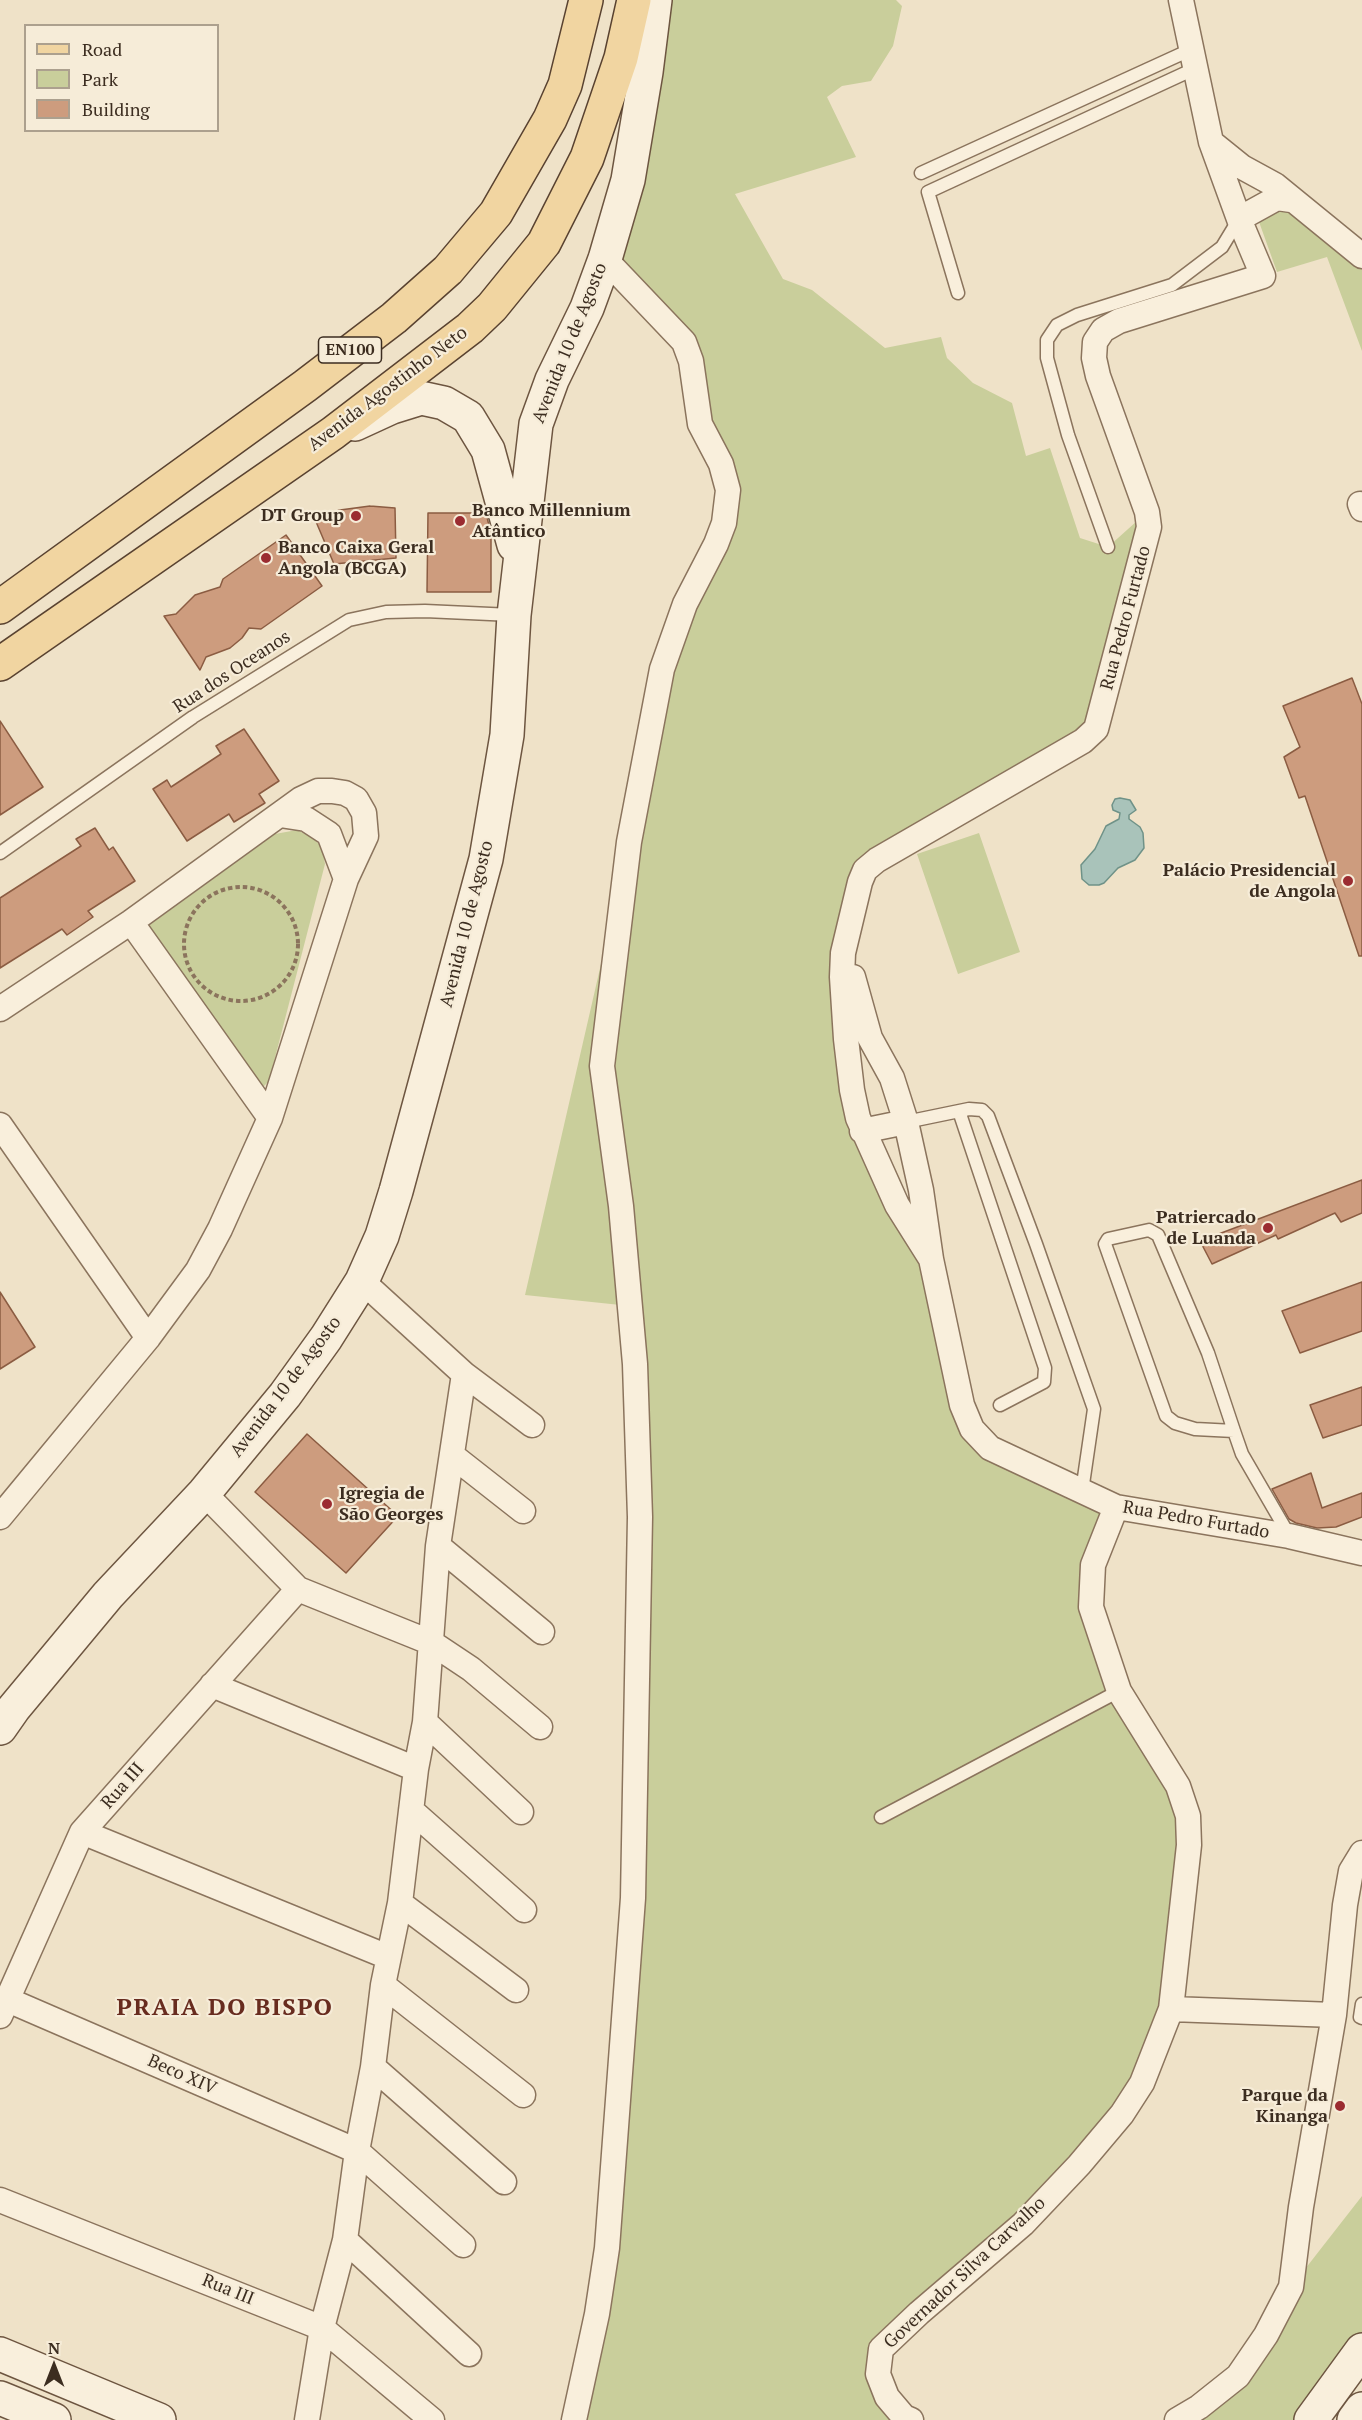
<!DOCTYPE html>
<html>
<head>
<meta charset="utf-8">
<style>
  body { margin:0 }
  #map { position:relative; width:1362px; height:2420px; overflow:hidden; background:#efe2c8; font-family:"PT Serif",serif }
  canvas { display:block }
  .legend { position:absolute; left:24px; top:24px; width:195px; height:108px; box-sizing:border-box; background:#f6ecd8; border:2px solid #aca08e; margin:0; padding:8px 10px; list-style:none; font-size:18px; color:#3c2d20 }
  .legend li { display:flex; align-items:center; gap:12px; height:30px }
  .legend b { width:30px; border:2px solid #aca08e }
  .north { position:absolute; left:24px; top:2336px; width:60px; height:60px; -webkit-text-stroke:4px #f6ecd8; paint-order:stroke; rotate:0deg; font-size:16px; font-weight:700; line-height:24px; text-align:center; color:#3c2d20 }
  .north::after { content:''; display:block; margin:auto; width:21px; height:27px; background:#3c2d20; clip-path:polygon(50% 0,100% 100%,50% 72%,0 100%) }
</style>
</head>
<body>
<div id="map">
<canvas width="1362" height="2420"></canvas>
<ul class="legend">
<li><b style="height:8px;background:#f1d5a1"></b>Road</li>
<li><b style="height:16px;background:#c9ce9b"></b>Park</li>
<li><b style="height:16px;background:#cd9c7e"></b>Building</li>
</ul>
<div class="north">N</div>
</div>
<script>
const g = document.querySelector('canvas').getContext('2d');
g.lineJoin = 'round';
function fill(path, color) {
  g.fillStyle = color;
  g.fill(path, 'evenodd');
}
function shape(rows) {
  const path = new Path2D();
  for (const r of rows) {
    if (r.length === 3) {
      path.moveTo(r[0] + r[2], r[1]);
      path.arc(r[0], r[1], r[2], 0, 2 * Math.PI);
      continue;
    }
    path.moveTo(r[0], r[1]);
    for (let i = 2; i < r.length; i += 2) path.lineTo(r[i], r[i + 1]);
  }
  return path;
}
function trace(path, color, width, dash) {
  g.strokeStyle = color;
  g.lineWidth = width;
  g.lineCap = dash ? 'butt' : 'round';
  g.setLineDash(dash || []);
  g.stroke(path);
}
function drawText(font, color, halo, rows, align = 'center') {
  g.font = font + ' "PT Serif",serif';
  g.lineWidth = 4.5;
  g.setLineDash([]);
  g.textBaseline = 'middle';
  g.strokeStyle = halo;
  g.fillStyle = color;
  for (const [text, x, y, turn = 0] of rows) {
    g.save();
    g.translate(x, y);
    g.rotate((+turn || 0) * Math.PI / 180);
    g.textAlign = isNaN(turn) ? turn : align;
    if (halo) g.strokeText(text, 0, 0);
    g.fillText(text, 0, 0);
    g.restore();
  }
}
fill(shape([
  [655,0,896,0,902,6,893,46,871,81,842,86,827,97,856,157,735,194,783,279,812,290,885,348,941,337,947,358,973,383,1012,403,1026,456,1050,448,1080,538,1108,547,1147,512,1096,729,877,860,855,901,852,1090,909,1226,972,1429,1116,1507,1091,1607,1188,1816,1171,2009,1142,2083,1079,2165,919,2313,878,2374,911,2420,574,2420,584,2377,633,1898,630,1306,525,1295,629,842,647,745,724,523,691,361,605,259],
  [1291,200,1362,256,1362,351,1327,257,1277,272,1258,219],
  [297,830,313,838,322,847,325,864,269,1081,263,1087,254,1084,148,926,275,834],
  [979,833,1020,952,958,974,917,854],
  [1362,2196,1362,2352,1312,2420,1177,2420,1238,2376,1291,2287]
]), '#c9ce9b');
const water = shape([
  [1120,798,1130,800,1136,810,1129,815,1129,819,1140,827,1143,833,1144,848,1135,860,1118,868,1104,883,1099,885,1089,885,1082,879,1081,865,1095,849,1106,826,1119,819,1120,813,1113,810,1112,805,1115,799,1120,798]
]);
fill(water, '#a9c3ba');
trace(water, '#6f9288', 1.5);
const building = shape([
  [370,506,395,508,396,558,334,564,314,517,340,510,370,506],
  [428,513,486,513,491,534,491,592,427,592,428,513],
  [286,535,322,586,261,629,249,628,242,638,230,648,206,657,200,670,164,616,176,614,195,595,220,587,223,579,286,535],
  [1352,678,1362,704,1362,956,1359,956,1305,796,1299,798,1284,757,1300,747,1283,706,1352,678],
  [0,721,43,787,0,815,0,721],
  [244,729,279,781,259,794,265,803,234,822,229,814,187,841,153,789,167,780,171,787,221,754,216,746,244,729],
  [95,828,109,850,113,847,135,881,88,911,93,917,67,935,62,929,0,968,0,898,81,846,76,839,95,828],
  [1362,1180,1362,1213,1341,1222,1335,1213,1278,1239,1276,1235,1212,1264,1200,1241,1362,1180],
  [1362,1282,1362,1331,1300,1353,1282,1311,1362,1282],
  [0,1292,35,1347,0,1369,0,1292],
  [1362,1387,1362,1425,1323,1438,1310,1405,1362,1387],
  [307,1434,398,1516,346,1573,255,1492,307,1434],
  [1311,1473,1322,1508,1362,1493,1362,1517,1336,1527,1317,1528,1296,1523,1289,1519,1272,1489,1311,1473]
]);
fill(building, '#cd9c7e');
trace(building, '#8b5c42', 1.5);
const lane = shape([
  [921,173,1190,50],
  [958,293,928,192,1194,69],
  [1108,547,1068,435,1047,358,1047,340,1057,325,1077,315,1172,285,1222,247,1239,219],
  [0,853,193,717,349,620,386,612,425,611,512,615],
  [959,1111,1045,1368,1044,1382,1000,1405],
  [906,1122,969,1109,982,1110,988,1116,1036,1244,1094,1409,1082,1491],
  [1234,1431,1195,1429,1175,1423,1166,1416,1105,1244,1108,1239,1149,1230,1158,1235,1208,1353,1234,1431,1242,1454,1289,1535],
  [881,1817,1119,1691],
  [1362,2004,1360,2017,1362,2018]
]);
const street = shape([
  [1211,142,1242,167,1275,185,1362,256],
  [1239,219,1277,198,1291,200],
  [1360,504,1362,509],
  [280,815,306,819,329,834,346,879],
  [131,922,270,1118],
  [853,977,870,1038,892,1078,906,1122,921,1190,931,1259,962,1405,972,1429,990,1448,1116,1507,1289,1536,1362,1553],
  [0,1009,131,922,301,799,318,791,332,791,345,793,356,799,364,813,366,836,346,879,270,1118,220,1229,198,1270,148,1338,0,1517],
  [0,1125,148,1338],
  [862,1131,906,1122],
  [931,1259,897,1205,858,1118,852,1090,846,1039,842,977,843,953,860,882,865,870,877,860,1083,741,1096,729,1149,527,1147,512,1098,376,1094,358,1095,342,1103,330,1119,321,1263,276,1239,219,1211,142,1181,0],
  [362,1281,464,1374,532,1425],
  [453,1456,523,1511],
  [204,1493,298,1589,432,1643,471,1669,540,1727],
  [438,1546,542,1632],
  [212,1685,416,1769],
  [425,1722,521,1812],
  [411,1810,524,1910],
  [82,1832,388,1957],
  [400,1903,516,1990],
  [383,1985,523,2095],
  [8,2000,357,2151,463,2245],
  [1171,2009,1334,2015],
  [0,2016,82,1832,298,1589],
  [373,2067,504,2182],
  [0,2200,322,2328,432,2420],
  [345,2240,469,2354],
  [307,2420,322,2328,345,2240,357,2151,373,2067,383,1985,400,1903,416,1769,425,1722,438,1546,464,1374],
  [574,2420,597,2314,607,2248,633,1898,640,1517,635,1364,621,1206,602,1066,629,842,662,669,685,604,716,544,724,523,728,490,721,464,700,424,691,361,684,342,605,259],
  [911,2420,904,2417,887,2397,878,2374,881,2349,919,2313,1023,2224,1079,2165,1122,2114,1142,2083,1171,2009,1189,1845,1188,1816,1178,1786,1119,1691,1091,1607,1093,1565,1116,1507],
  [1177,2420,1199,2407,1238,2376,1266,2335,1291,2287,1301,2207,1334,2015,1345,1905,1351,1871,1362,1853]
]);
const secondary = shape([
  [355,424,392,407,421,398,444,403,468,417,488,450,514,545],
  [0,1728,14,1708,108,1595,204,1493,285,1395,326,1338,362,1281,382,1236,396,1191,486,859,507,735,514,615,536,424,552,380,587,308,605,259,628,180,646,72,655,0],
  [0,2354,159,2420],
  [0,2398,54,2420],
  [1311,2420,1362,2350],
  [1354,2420,1362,2409]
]);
const primary = shape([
  [0,607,305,386,394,318,448,270,496,213,550,119,565,85,586,0],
  [0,664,333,433,470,328,492,307,544,243,587,158,621,58,634,0]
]);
trace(lane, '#8b745d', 15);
trace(street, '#8b745d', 27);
trace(secondary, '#6d5540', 36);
trace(primary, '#594230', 36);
trace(shape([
  [241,944,57]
]), '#8b745d', 4, [4.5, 3]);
trace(lane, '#f9efdc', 12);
trace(street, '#f9efdc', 24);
trace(secondary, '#f9efdc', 33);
trace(primary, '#f1d5a1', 33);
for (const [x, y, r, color] of [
  [356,516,6,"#9b2c31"],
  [460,521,6,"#9b2c31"],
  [266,558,6,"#9b2c31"],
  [1348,881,6,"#9b2c31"],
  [1268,1228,6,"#9b2c31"],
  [327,1504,6,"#9b2c31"],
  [1340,2106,6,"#9b2c31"]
]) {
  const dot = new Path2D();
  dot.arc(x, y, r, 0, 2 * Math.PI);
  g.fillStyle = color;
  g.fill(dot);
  trace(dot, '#f6ecd8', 2);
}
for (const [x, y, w] of [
  [350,350,63]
]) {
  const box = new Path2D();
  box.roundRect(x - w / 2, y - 13, w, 26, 4.5);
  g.fillStyle = '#f6ecd8';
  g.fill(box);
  trace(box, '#3c2d20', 1.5);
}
drawText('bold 16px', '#3c2d20', null, [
  ["EN100",350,350]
]);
drawText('18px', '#3c2d20', '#f6ecd8', [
  ["Avenida 10 de Agosto",570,343,-68],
  ["Avenida Agostinho Neto",388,389,-37],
  ["Rua Pedro Furtado",1126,618,-75],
  ["Rua dos Oceanos",232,672,-33],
  ["Avenida 10 de Agosto",467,924,-76],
  ["Avenida 10 de Agosto",286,1387,-53],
  ["Rua Pedro Furtado",1196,1520,10],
  ["Rua III",123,1786,-49],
  ["Beco XIV",182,2075,24],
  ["Governador Silva Carvalho",965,2273,-43],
  ["Rua III",228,2290,22]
]);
drawText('bold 18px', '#3c2d20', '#f6ecd8', [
  ["Banco Millennium",472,511,"left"],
  ["Atântico",472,532,"left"],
  ["DT Group",344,516],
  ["Banco Caixa Geral",278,548,"left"],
  ["Angola (BCGA)",278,569,"left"],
  ["Palácio Presidencial",1336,871],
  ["de Angola",1336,892],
  ["Patriercado",1256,1218],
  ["de Luanda",1256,1239],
  ["Igregia de",339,1494,"left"],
  ["São Georges",339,1515,"left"],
  ["Parque da",1328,2096],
  ["Kinanga",1328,2117]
], 'right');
g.letterSpacing = '1.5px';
drawText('bold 24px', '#682c1f', '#f6ecd8', [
  ["PRAIA DO BISPO",225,2008]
]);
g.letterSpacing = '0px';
</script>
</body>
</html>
